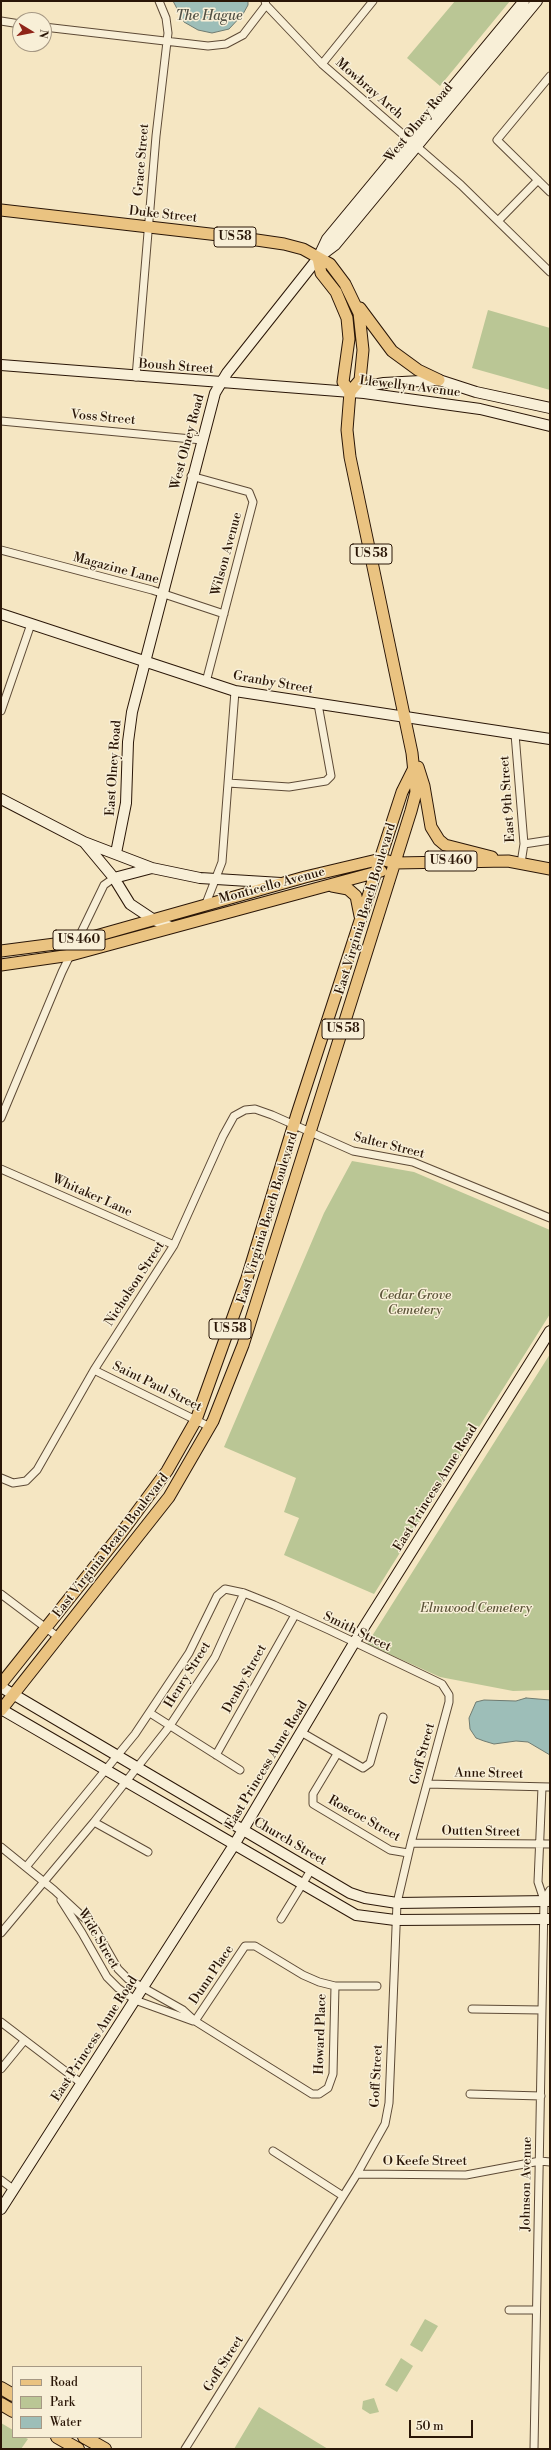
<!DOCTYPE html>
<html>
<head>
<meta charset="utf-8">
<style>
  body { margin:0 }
  #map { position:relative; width:551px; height:2450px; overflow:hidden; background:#f5e6c2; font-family:"Libre Bodoni",serif }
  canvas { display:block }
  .frame { position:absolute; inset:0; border:2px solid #2a1607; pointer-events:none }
  .legend { position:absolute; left:12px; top:2366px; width:130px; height:72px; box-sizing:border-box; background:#f8efd7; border:1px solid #a69884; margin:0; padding:5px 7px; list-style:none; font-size:12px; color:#2a1607 }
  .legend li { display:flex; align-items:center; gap:8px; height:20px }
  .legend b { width:20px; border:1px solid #a69884 }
  .north { position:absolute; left:12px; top:12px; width:40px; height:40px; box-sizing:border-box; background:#f8efd7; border:1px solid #a69884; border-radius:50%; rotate:100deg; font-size:11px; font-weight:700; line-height:16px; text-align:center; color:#2a1607 }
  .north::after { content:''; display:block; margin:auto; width:14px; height:18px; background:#8f2418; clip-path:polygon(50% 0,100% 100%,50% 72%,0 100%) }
  .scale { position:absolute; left:409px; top:2420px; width:64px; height:18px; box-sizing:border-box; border:2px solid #2a1607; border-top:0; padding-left:5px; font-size:12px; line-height:14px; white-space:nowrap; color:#2a1607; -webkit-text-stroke:3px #f8efd7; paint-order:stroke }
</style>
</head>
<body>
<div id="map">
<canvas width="551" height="2450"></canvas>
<div class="frame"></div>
<ul class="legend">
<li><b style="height:5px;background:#eac381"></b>Road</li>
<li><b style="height:11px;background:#bac695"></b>Park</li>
<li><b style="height:11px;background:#9dbeb8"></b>Water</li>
</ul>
<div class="north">N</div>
<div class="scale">50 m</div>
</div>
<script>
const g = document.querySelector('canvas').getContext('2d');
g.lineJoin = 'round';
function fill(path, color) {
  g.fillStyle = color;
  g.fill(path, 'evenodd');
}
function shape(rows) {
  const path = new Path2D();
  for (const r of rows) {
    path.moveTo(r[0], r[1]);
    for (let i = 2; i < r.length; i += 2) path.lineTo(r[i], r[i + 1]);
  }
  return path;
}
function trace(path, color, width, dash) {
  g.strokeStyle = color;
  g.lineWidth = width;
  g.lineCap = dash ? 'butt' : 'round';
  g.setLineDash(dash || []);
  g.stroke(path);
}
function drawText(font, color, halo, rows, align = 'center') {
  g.font = font + ' "Libre Bodoni",serif';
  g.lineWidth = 3;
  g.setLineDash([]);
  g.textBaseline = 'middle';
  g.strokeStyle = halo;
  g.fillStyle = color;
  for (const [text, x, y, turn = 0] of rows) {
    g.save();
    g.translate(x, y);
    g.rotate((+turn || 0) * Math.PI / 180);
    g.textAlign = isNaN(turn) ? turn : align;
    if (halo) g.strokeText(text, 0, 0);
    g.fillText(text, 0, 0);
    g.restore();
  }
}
fill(shape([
  [455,1,510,1,440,86,407,58],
  [488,310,550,328,550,390,472,368],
  [352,1161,414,1172,550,1230,550,1314,374,1594,284,1555,299,1518,284,1512,296,1478,224,1447,324,1213],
  [550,1354,550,1690,513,1691,440,1677,367,1644],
  [425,2319,438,2326,422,2352,410,2345],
  [401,2358,413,2366,397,2392,385,2385],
  [374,2398,379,2412,370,2414,362,2409,363,2401],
  [259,2407,328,2449,234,2449],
  [1,2423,13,2430,13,2437,24,2437,28,2439,21,2449,1,2449]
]), '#bac695');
const water = shape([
  [173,1,248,1,248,5,243,14,229,29,212,33,198,30,184,22,173,1],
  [526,1698,550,1700,550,1755,528,1742,516,1741,494,1744,484,1741,476,1738,470,1729,469,1718,476,1702,484,1700,516,1701,526,1698]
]);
fill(water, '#9dbeb8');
trace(water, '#6f7b71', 1);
const street = shape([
  [265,1,266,5,322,64,461,185,550,272],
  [1,21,20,24],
  [44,27,208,46,226,44,243,35,266,5],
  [322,64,373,1],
  [550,76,497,140,550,192],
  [498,221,538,180],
  [136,377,156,136,168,33,166,18,159,1],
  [1,421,202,440],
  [191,476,249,492,253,502,206,682],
  [1,550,152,590,224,614],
  [1,711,31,624],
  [515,734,524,844,521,863],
  [228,783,289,787,326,781,331,776,318,704],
  [524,844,550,840],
  [205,906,222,862,235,691],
  [1,1118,62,972,104,885,114,878],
  [1,1169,174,1245],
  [94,1370,210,1427],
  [1,1478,13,1483,26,1481,37,1470,94,1370,174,1245,223,1136,234,1116,245,1110,255,1109,272,1115,353,1151,413,1162,550,1218],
  [1,1594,58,1637],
  [150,1713,240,1770],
  [301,1732,363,1768,370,1763,383,1717],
  [337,1754,313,1794,313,1804,390,1850,408,1853],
  [216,1755,295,1615],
  [427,1784,550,1787],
  [94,1822,148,1852],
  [411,1843,550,1844],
  [1,1847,54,1890,94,1927,118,1969,128,1979,183,2010,195,2021,312,2094,319,2094,328,2088,333,2074,335,1986],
  [26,1867,135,1734,189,1653,217,1596,225,1589,244,1593,274,1605,329,1630,442,1684,449,1695,449,1702,411,1843,397,1903,389,2103,385,2124,357,2174,185,2449],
  [61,1900,82,1933,107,1977,118,1988,135,2000,193,2021],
  [544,1900,550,1890],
  [281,1919,311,1870],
  [1,1933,94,1822,169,1727,215,1657,244,1593],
  [472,2009,542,2010],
  [195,2021,245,1946,255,1946,303,1975,319,1982,335,1986,377,1986],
  [1,2022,81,2083],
  [1,2069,24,2041],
  [470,2094,541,2096],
  [273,2151,343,2196],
  [357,2174,466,2175,540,2161,550,2162],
  [1,2180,13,2189],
  [509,2310,536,2310],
  [534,2449,544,1900,538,1882,542,1787]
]);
const secondary = shape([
  [319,257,335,245,537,1],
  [1,365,364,393,480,409,550,426],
  [353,391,367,386,384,383,439,380,476,392,550,408],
  [1,614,235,691,550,739],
  [1,799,84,842,152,868,200,878,281,883],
  [84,842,114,878,130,904,154,920,171,927],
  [116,853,126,803,128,742,132,712,215,393,227,373,318,258,327,239,524,1],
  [114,878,152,868],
  [1,1687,350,1893,365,1898,397,1903,550,1901],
  [1,1709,356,1915,395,1920,550,1919],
  [1,2209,234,1845,354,1643,550,1331]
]);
const primary = shape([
  [1,210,236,237,284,244,303,249,330,264,345,284,359,313,363,350,360,380,350,392],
  [318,258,321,273,336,292,347,318,349,339,343,382,350,392],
  [360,308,392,351,418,370,439,380],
  [418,767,424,786,431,827,439,840,445,845,492,857],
  [332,886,348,889,356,896,360,916],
  [1,951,78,941,305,877,381,859,395,863,508,861,550,869],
  [1,965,71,955,381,871],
  [1,1684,119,1536,167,1471,196,1420,247,1278,297,1114,402,792,413,770],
  [1,1710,169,1497,213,1421,243,1345,411,811,416,792,412,753,350,457,347,430,350,392]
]);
const highway = shape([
  [1,2388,13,2395],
  [1,2404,13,2411],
  [57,2437,78,2449],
  [84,2437,105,2449]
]);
trace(street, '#5d4a36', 9);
trace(secondary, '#2a1607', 12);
trace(primary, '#2a1607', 13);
trace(highway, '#2a1607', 14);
trace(street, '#f8efd7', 7);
trace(secondary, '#f8efd7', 10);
trace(primary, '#eac381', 11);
trace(highway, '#eac381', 12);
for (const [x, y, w] of [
  [235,237,42],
  [371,554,42],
  [451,861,52],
  [79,940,52],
  [343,1029,42],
  [230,1329,42]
]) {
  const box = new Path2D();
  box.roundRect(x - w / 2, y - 10, w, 20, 3);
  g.fillStyle = '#f8efd7';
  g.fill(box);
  trace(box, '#2a1607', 1);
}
drawText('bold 12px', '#2a1607', null, [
  ["US 58",235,237],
  ["US 58",371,554],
  ["US 460",451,861],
  ["US 460",79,940],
  ["US 58",343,1029],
  ["US 58",230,1329]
]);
drawText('13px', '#2a1607', '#f8efd7', [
  ["Mowbray Arch",369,89,41],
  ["West Olney Road",419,123,-50],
  ["Grace Street",142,160,-85],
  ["Duke Street",163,215,6],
  ["Boush Street",176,367,4],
  ["Llewellyn Avenue",410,387,7],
  ["Voss Street",103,418,5],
  ["West Olney Road",188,442,-75],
  ["Wilson Avenue",227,554,-75],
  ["Magazine Lane",116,569,15],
  ["Granby Street",273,683,10],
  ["East Olney Road",114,768,-86],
  ["East 9th Street",508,799,-94],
  ["Monticello Avenue",272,886,-15],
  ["East Virginia Beach Boulevard",366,909,-73],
  ["Salter Street",389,1146,14],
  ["Whitaker Lane",92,1196,24],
  ["East Virginia Beach Boulevard",268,1218,-73],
  ["Nicholson Street",135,1284,-57],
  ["Saint Paul Street",157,1387,26],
  ["East Princess Anne Road",436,1488,-58],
  ["East Virginia Beach Boulevard",111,1546,-52],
  ["Smith Street",357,1632,26],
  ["Henry Street",188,1675,-58],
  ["Denby Street",245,1679,-61],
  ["Goff Street",423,1754,-75],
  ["East Princess Anne Road",267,1765,-59],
  ["Anne Street",489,1774,1],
  ["Roscoe Street",364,1819,29],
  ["Outten Street",481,1832,1],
  ["Church Street",290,1842,30],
  ["Wide Street",98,1939,59],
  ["Dunn Place",212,1975,-56],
  ["Howard Place",321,2034,-88],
  ["East Princess Anne Road",95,2039,-57],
  ["Goff Street",377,2076,-87],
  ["O Keefe Street",425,2162],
  ["Johnson Avenue",527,2184,-89],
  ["Goff Street",224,2364,-58]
]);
drawText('italic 13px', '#5c5439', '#f8efd7', [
  ["Cedar Grove",415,1296],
  ["Cemetery",415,1311],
  ["Elmwood Cemetery",476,1609]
]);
drawText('italic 14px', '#525145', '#f8efd7', [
  ["The Hague",209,17]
]);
</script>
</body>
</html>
